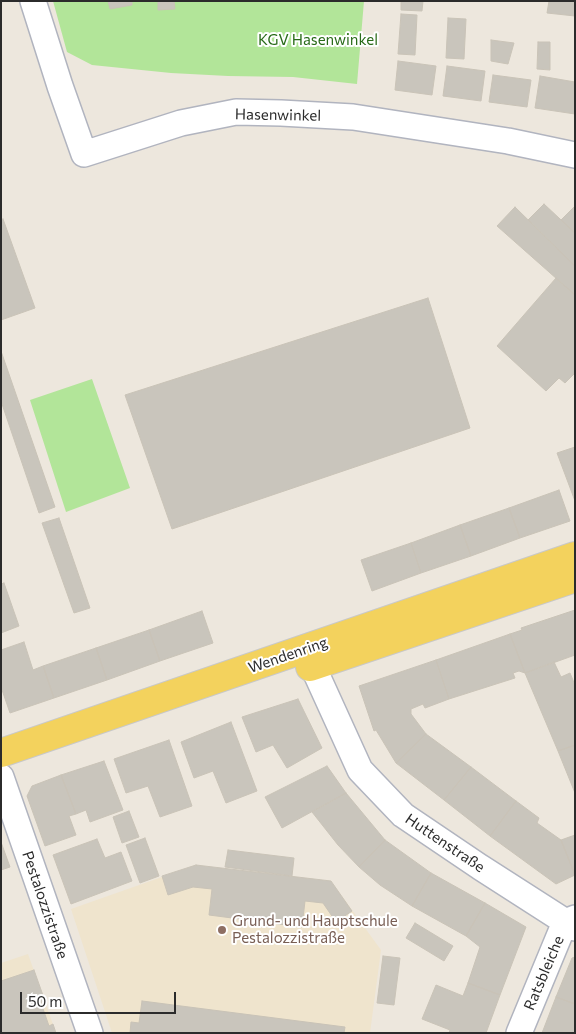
<!DOCTYPE html>
<html>
<head>
<meta charset="utf-8">
<style>
  body { margin:0 }
  #map { position:relative; width:576px; height:1034px; overflow:hidden; background:#ede7dd; font-family:Commissioner,sans-serif }
  canvas { display:block }
  .frame { position:absolute; inset:0; border:2px solid #2b2b2b; pointer-events:none }
  .scale { position:absolute; left:20px; top:992px; width:156px; height:22px; box-sizing:border-box; border:2px solid #2b2b2b; border-top:0; padding-left:6px; font-size:15px; line-height:18px; white-space:nowrap; color:#2b2b2b; -webkit-text-stroke:4px #fff; paint-order:stroke }
</style>
</head>
<body>
<div id="map">
<canvas width="576" height="1034"></canvas>
<div class="frame"></div>
<div class="scale">50 m</div>
</div>
<script>
const g = document.querySelector('canvas').getContext('2d');
g.lineJoin = 'round';
function fill(path, color) {
  g.fillStyle = color;
  g.fill(path, 'evenodd');
}
function shape(rows) {
  const path = new Path2D();
  for (const r of rows) {
    path.moveTo(r[0], r[1]);
    for (let i = 2; i < r.length; i += 2) path.lineTo(r[i], r[i + 1]);
  }
  return path;
}
function trace(path, color, width, dash) {
  g.strokeStyle = color;
  g.lineWidth = width;
  g.lineCap = dash ? 'butt' : 'round';
  g.setLineDash(dash || []);
  g.stroke(path);
}
function drawText(font, color, halo, rows, align = 'center') {
  g.font = font + ' Commissioner,sans-serif';
  g.lineWidth = 4;
  g.setLineDash([]);
  g.textBaseline = 'middle';
  g.strokeStyle = halo;
  g.fillStyle = color;
  for (const [text, x, y, turn = 0] of rows) {
    g.save();
    g.translate(x, y);
    g.rotate((+turn || 0) * Math.PI / 180);
    g.textAlign = isNaN(turn) ? turn : align;
    if (halo) g.strokeText(text, 0, 0);
    g.fillText(text, 0, 0);
    g.restore();
  }
}
fill(shape([
  [196,865,331,881,381,950,370,1033,112,1033,71,909],
  [28,954,56,1033,1,1033,1,963]
]), '#efe4cd');
fill(shape([
  [53,1,364,1,357,84,293,77,228,76,171,73,92,65,67,52],
  [92,379,130,488,66,512,30,400]
]), '#b2e599');
const building = shape([
  [108,1,132,1,132,5,110,9,108,1],
  [158,1,174,1,175,9,158,10,158,1],
  [401,1,423,1,422,11,401,10,401,1],
  [549,1,575,1,575,16,547,13,549,1],
  [401,14,417,15,415,55,398,54,401,14],
  [448,18,466,19,464,59,446,58,448,18],
  [491,40,514,43,508,64,491,61,491,40],
  [538,42,550,42,550,70,537,69,538,42],
  [398,61,436,66,432,95,395,90,398,61],
  [447,66,485,71,481,101,443,96,447,66],
  [493,75,531,80,527,107,489,102,493,75],
  [540,76,575,82,575,114,535,108,540,76],
  [544,204,575,233,575,266,528,220,544,204],
  [575,206,575,233,561,220,575,206],
  [515,207,575,266,575,295,497,226,515,207],
  [3,219,35,308,1,320,1,220,3,219],
  [556,278,575,295,575,373,565,383,559,378,546,391,497,346,556,278],
  [428,298,470,428,172,529,125,395,428,298],
  [1,351,55,507,39,513,1,401,1,351],
  [575,447,575,501,557,453,575,447],
  [559,490,570,521,520,538,509,508,559,490],
  [509,508,520,538,471,556,460,525,509,508],
  [59,518,90,608,74,613,42,523,59,518],
  [460,525,471,556,421,573,411,543,460,525],
  [411,543,421,573,372,591,361,560,411,543],
  [4,583,19,626,1,633,1,584,4,583],
  [575,610,575,655,525,673,510,634,522,630,521,628,575,610],
  [202,611,213,643,160,661,149,630,202,611],
  [149,630,160,661,107,680,96,648,149,630],
  [510,634,525,673,519,671,513,673,515,678,449,699,436,660,510,634],
  [24,642,33,670,43,666,54,698,10,713,1,687,1,650,24,642],
  [96,648,107,680,54,698,43,666,96,648],
  [436,660,449,699,425,708,423,704,411,709,411,714,426,734,396,763,376,730,374,731,359,686,436,660],
  [554,662,561,677,570,673,575,685,575,745,558,751,525,673,554,662],
  [298,699,322,748,287,768,273,745,256,752,242,717,298,699],
  [231,722,257,791,226,803,213,771,194,778,181,742,231,722],
  [426,734,471,767,444,800,396,763,426,734],
  [169,740,192,806,160,817,148,786,126,793,114,759,169,740],
  [575,745,575,793,558,751,575,745],
  [104,761,123,810,90,822,86,810,76,814,61,775,104,761],
  [327,766,346,793,282,828,265,797,327,766],
  [471,767,516,801,490,836,444,800,471,767],
  [61,775,76,814,69,816,76,835,45,846,27,796,32,786,61,775],
  [346,793,385,840,359,867,338,845,312,812,346,793],
  [516,801,539,818,537,823,561,840,575,875,556,884,490,836,516,801],
  [129,811,139,837,122,843,113,817,129,811],
  [575,835,575,875,561,840,575,835],
  [145,838,159,876,140,883,126,845,145,838],
  [97,839,105,858,121,852,132,881,71,904,53,855,97,839],
  [385,840,431,873,412,906,380,885,359,867,385,840],
  [1,842,10,867,1,870,1,842],
  [228,850,294,858,292,876,225,867,228,850],
  [196,865,331,881,352,911,336,922,323,903,305,901,302,927,209,915,212,889,193,887,168,895,162,876,196,865],
  [431,873,485,903,466,936,412,906,431,873],
  [485,903,526,927,500,995,468,983,480,947,466,936,485,903],
  [415,923,453,946,444,961,406,938,415,923],
  [383,956,400,958,394,1005,377,1003,383,956],
  [575,957,575,1004,556,997,572,958,575,957],
  [34,970,45,1001,41,1003,49,1026,53,1024,56,1033,1,1033,1,981,34,970],
  [468,983,500,995,486,1033,449,1033,450,1030,422,1019,436,985,463,996,468,983],
  [556,997,575,1004,575,1033,542,1033,556,997],
  [142,1001,345,1027,344,1033,130,1033,131,1022,139,1023,142,1001]
]);
fill(building, '#c9c5bc');
trace(building, '#c9c3b7', 1);
const minor = shape([
  [33,1,60,86,84,154,181,123,236,112,281,113,353,117,508,141,575,155],
  [305,649,360,770,403,815,480,867,575,928],
  [1,777,90,1033],
  [519,1033,565,922,575,918]
]);
const major = shape([
  [310,667,575,578],
  [1,753,575,556]
]);
trace(minor, '#b1b4bf', 28);
trace(major, '#c8c8c8', 30);
trace(minor, '#fff', 25);
trace(major, '#f3d25d', 28);
for (const [x, y, r, color] of [
  [222,930,5,"#8d6e63"]
]) {
  const dot = new Path2D();
  dot.arc(x, y, r, 0, 2 * Math.PI);
  g.fillStyle = color;
  g.fill(dot);
  trace(dot, '#fff', 2);
}
drawText('15px', '#296b19', '#fff', [
  ["KGV Hasenwinkel",318,40]
]);
drawText('15px', '#2b2b2b', '#fff', [
  ["Hasenwinkel",278,115,1],
  ["Wendenring",288,655,-19],
  ["Huttenstraße",445,843,34],
  ["Pestalozzistraße",45,905,71],
  ["Ratsbleiche",544,973,-67]
]);
drawText('15px', '#785e54', '#fff', [
  ["Grund- und Hauptschule",232,921],
  ["Pestalozzistraße",232,938]
], 'left');
</script>
</body>
</html>
